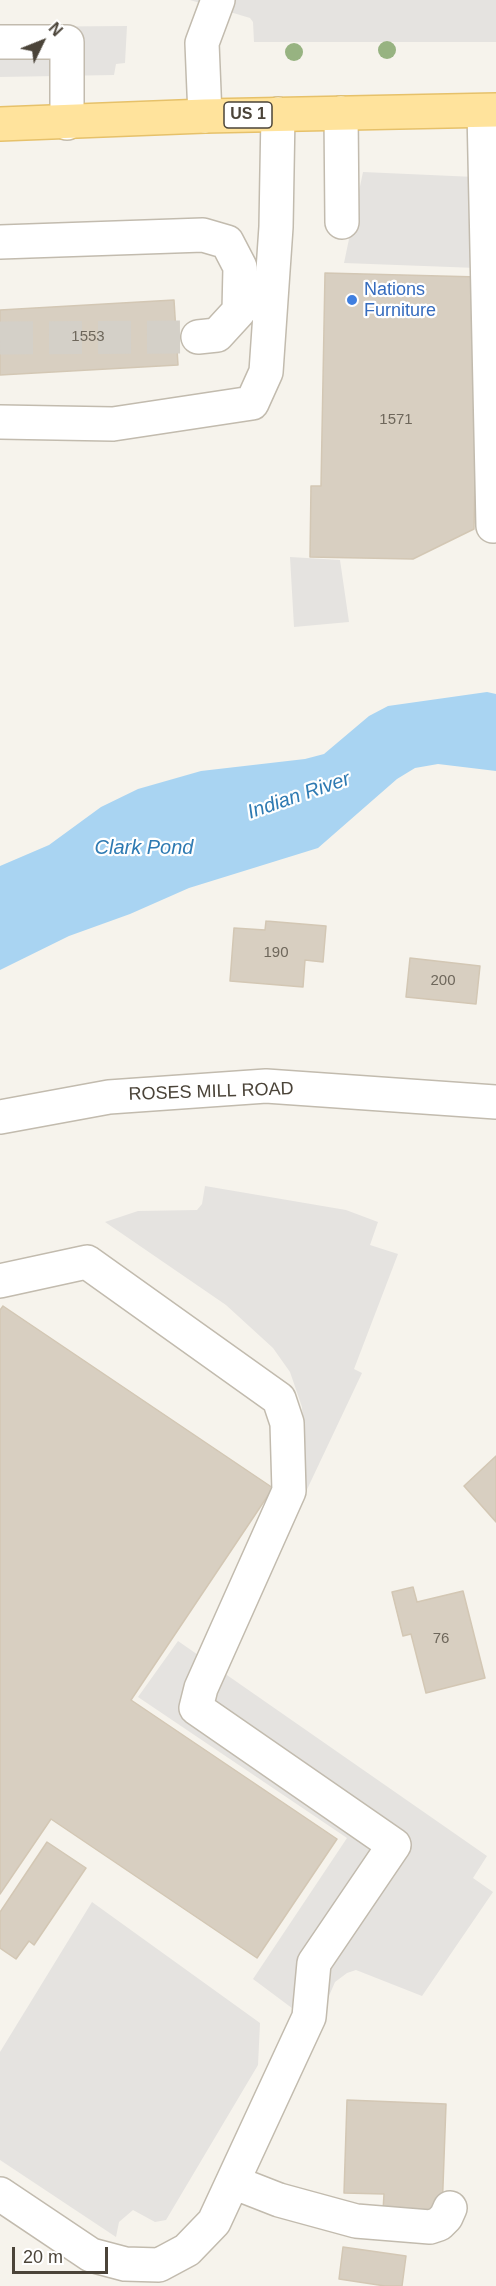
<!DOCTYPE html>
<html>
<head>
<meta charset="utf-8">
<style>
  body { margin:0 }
  #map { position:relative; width:496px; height:2286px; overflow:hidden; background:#f6f3ec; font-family:Helvetica,sans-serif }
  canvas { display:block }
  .north { position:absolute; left:12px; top:12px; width:60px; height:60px; -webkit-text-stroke:4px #fff; paint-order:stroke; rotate:47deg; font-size:16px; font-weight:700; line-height:24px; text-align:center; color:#4b4439 }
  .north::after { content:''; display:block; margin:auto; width:21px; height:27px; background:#4b4439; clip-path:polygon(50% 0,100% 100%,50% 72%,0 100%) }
  .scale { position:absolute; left:12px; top:2247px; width:96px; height:27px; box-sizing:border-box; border:3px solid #4b4439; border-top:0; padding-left:8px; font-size:18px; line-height:21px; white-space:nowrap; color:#4b4439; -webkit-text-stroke:4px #fff; paint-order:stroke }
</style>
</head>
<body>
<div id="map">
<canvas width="496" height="2286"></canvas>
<div class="north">N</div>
<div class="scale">20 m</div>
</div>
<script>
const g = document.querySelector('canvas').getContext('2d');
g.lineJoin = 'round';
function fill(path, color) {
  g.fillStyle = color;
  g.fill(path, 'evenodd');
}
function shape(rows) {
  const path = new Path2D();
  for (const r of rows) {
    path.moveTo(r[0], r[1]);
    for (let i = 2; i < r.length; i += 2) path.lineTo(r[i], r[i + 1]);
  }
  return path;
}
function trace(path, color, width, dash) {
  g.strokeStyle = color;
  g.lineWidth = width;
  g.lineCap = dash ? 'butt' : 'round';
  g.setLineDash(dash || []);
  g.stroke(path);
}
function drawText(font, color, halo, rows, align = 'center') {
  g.font = font + ' Helvetica,sans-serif';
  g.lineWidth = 4.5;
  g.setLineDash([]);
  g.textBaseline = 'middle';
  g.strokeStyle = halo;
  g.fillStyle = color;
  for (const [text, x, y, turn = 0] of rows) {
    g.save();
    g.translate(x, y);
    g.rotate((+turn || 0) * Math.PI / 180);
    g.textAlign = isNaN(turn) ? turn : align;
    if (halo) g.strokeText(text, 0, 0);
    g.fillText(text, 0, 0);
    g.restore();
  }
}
fill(shape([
  [190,0,496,0,496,42,254,42,253,22,250,18],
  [127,26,125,63,116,64,114,75,0,77,0,27],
  [363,172,475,177,477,268,344,263],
  [290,557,340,560,349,622,294,627],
  [205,1186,346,1210,378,1222,370,1245,398,1254,354,1369,362,1373,302,1500,304,1434,302,1407,290,1372,273,1348,226,1305,105,1222,138,1211,197,1210,202,1204],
  [178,1641,487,1856,473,1878,493,1892,422,1996,356,1970,347,1973,335,1982,316,2026,253,1979,347,1838,138,1697],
  [92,1902,260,2023,258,2065,166,2220,155,2222,133,2210,119,2222,116,2237,0,2160,0,2052]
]), '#e5e3e0');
fill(shape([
  [487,692,496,694,496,771,438,764,415,768,397,779,318,848,189,888,130,914,69,936,0,970,0,866,49,845,101,807,138,789,201,771,305,759,324,754,369,716,388,706]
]), '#a9d4f2');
const building = shape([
  [325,273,479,277,474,529,413,559,310,557,311,486,321,486,325,273],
  [174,300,178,365,0,375,0,310,174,300],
  [266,921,326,926,323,962,305,960,303,987,230,981,234,928,265,930,266,921],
  [410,958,480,966,476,1004,406,997,410,958],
  [3,1306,273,1488,131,1700,337,1839,257,1958,51,1819,0,1894,0,1310,3,1306],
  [496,1456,496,1522,464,1486,496,1456],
  [413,1587,417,1602,463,1591,485,1678,426,1693,411,1634,403,1636,392,1592,413,1587],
  [47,1842,86,1868,34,1945,29,1941,16,1959,0,1948,0,1912,47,1842],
  [347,2100,446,2104,442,2213,383,2211,384,2194,344,2193,347,2100],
  [343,2247,406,2256,402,2286,385,2286,339,2279,343,2247]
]);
fill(building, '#d8cfc1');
trace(building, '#d3c7b4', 1.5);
trace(shape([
  [0,338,198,337]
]), '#d4d0c8', 33, [33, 16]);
const minor = shape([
  [0,42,67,42,67,123],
  [484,111,493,526],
  [341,113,342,222],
  [205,116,202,43,218,0],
  [0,242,203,235,227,242,240,267,239,311,217,335,198,337],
  [0,422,113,424,252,403,266,372,276,227,278,114],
  [0,1117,109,1097,266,1086,496,1102],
  [0,1281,87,1262,279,1399,287,1423,289,1491,201,1688,196,1708,394,1845,314,1963,309,2017,214,2222,187,2250,159,2265,125,2264,91,2255,0,2194],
  [233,2182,279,2200,356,2221,430,2227,439,2224,446,2217,450,2208]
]);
const major = shape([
  [0,124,205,116,496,110]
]);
trace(minor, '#c2bbae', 36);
trace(major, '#e6c16a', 36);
trace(minor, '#fff', 33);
trace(major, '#ffe39c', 33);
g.fillStyle = '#97b381';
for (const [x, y] of [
  [387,50],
  [294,52]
]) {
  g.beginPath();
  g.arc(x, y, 9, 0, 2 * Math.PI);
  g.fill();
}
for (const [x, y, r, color] of [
  [352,300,6,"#3f7fe0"]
]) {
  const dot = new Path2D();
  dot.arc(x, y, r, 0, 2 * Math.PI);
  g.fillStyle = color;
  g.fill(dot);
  trace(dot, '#fff', 2);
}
drawText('15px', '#6e675b', null, [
  ["1553",88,337],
  ["1571",396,420],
  ["190",276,953],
  ["200",443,981],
  ["76",441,1639]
]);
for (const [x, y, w] of [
  [248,115,48]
]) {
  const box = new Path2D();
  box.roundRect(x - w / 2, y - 13, w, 26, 4.5);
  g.fillStyle = '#fff';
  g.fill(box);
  trace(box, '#4b4439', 1.5);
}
drawText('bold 16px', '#4b4439', null, [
  ["US 1",248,115]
]);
drawText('18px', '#366cbe', '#fff', [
  ["Nations",364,290],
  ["Furniture",364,311]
], 'left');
drawText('18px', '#4b4439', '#fff', [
  ["ROSES MILL ROAD",211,1092,-2]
]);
drawText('italic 20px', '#2e7ab2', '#fff', [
  ["Indian River",299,796,-19],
  ["Clark Pond",144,848]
]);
</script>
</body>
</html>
